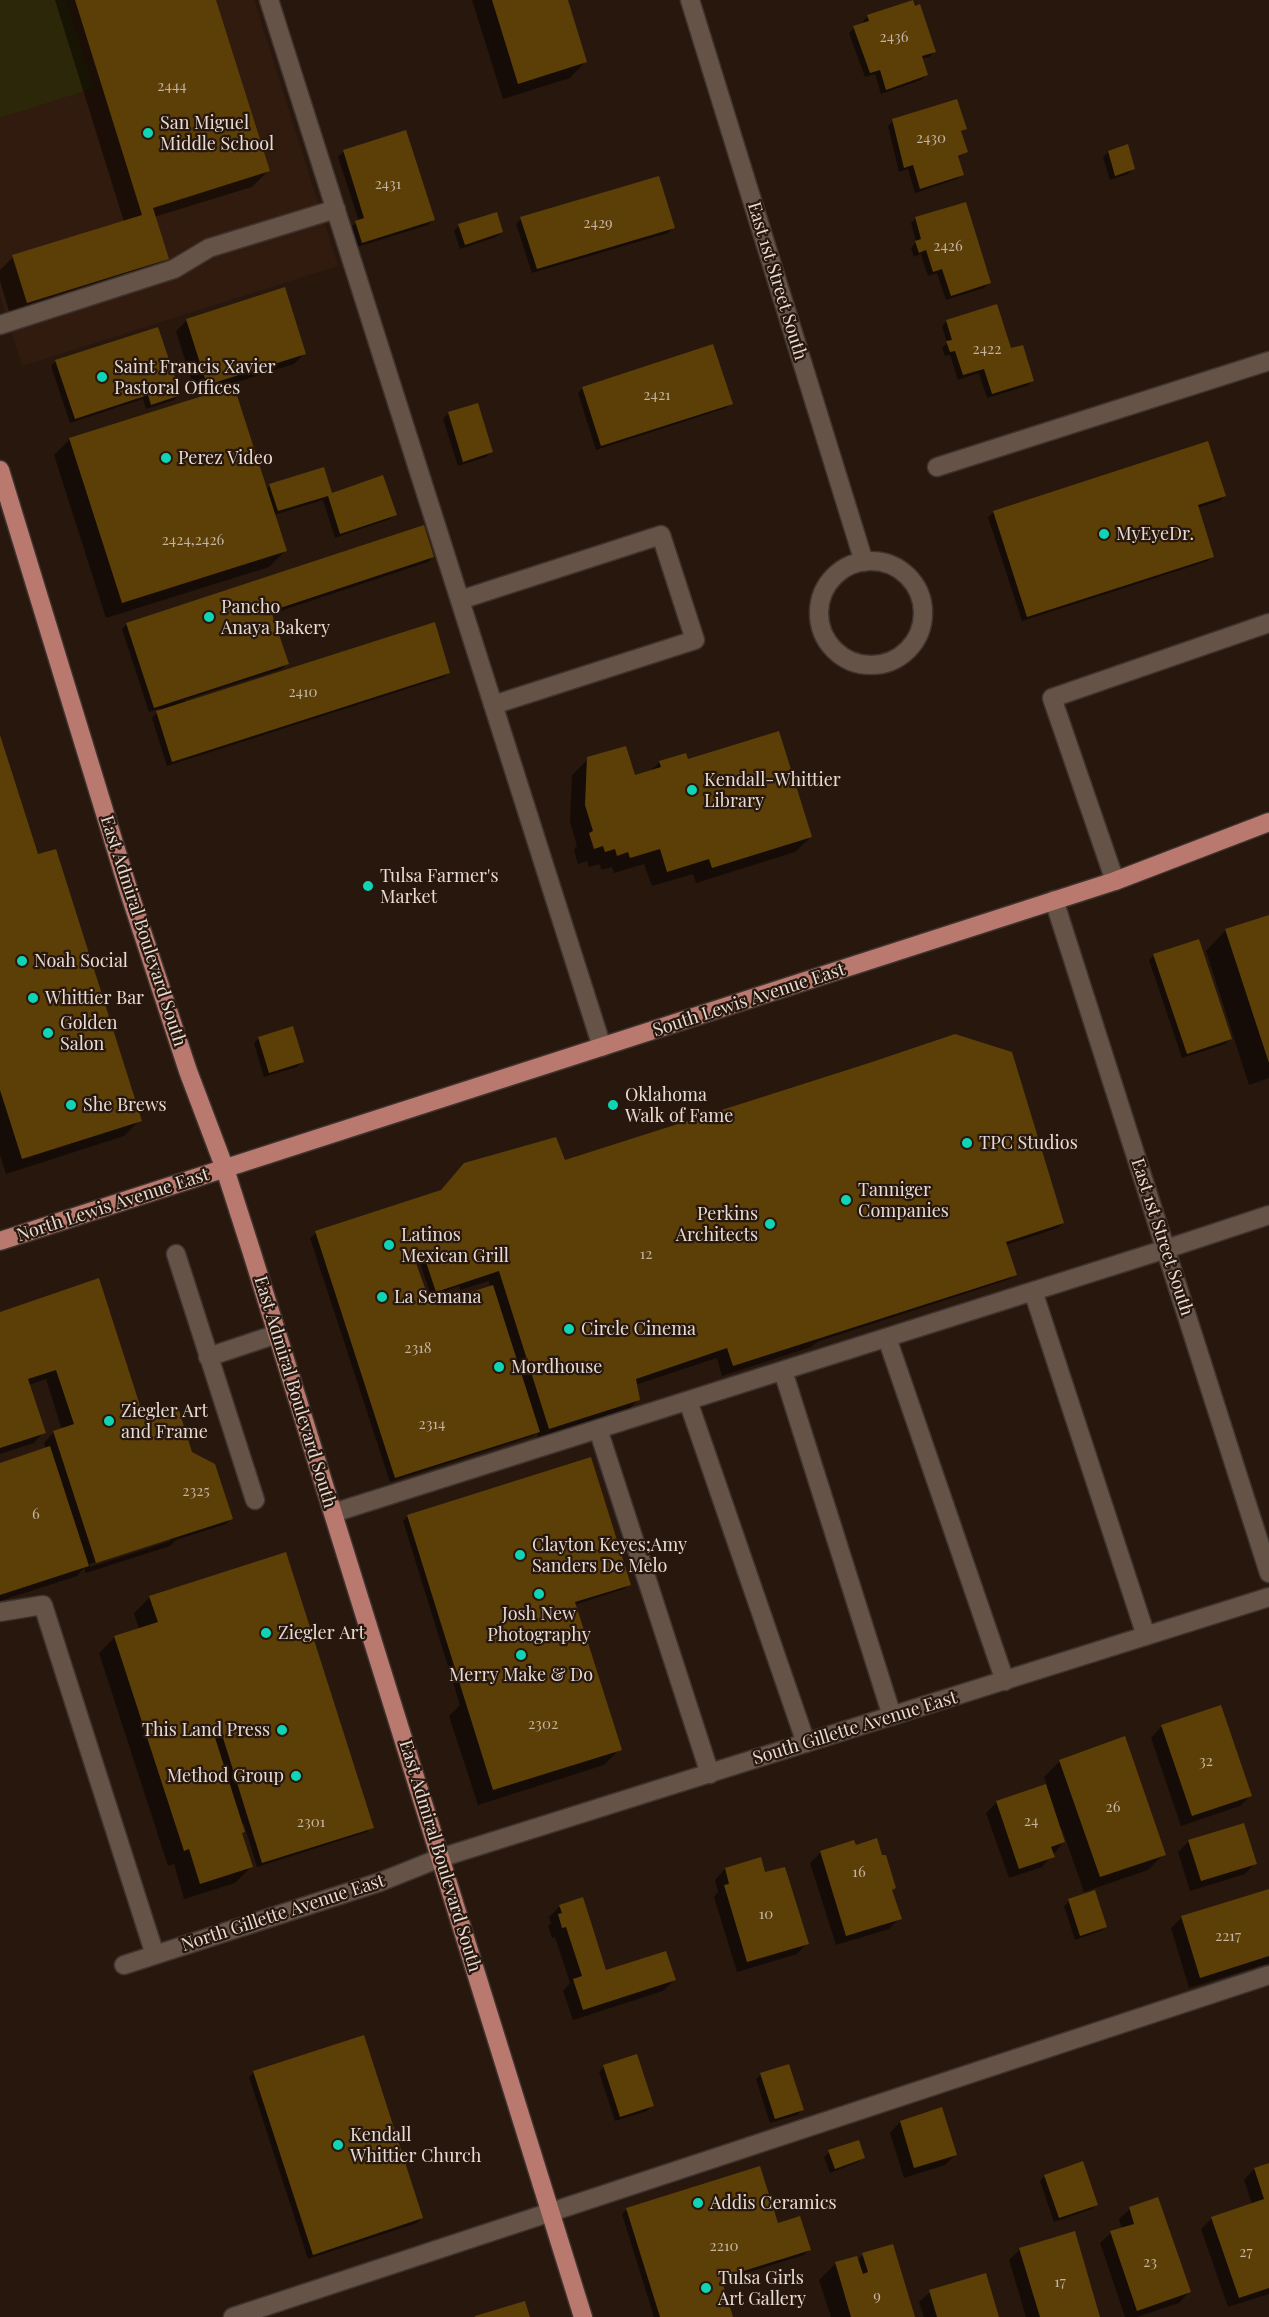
<!DOCTYPE html>
<html>
<head>
<meta charset="utf-8">
<style>
  body { margin:0 }
  canvas { display:block; background:#27170d }
</style>
</head>
<body>
<canvas width="1269" height="2317"></canvas>
<script>
const g = document.querySelector('canvas').getContext('2d');
g.lineJoin = 'round';
function fill(path, color) {
  g.fillStyle = color;
  g.fill(path, 'evenodd');
}
function shape(rows) {
  const path = new Path2D();
  for (const r of rows) {
    if (r.length === 3) {
      path.moveTo(r[0] + r[2], r[1]);
      path.arc(r[0], r[1], r[2], 0, 2 * Math.PI);
      continue;
    }
    path.moveTo(r[0], r[1]);
    for (let i = 2; i < r.length; i += 2) path.lineTo(r[i], r[i + 1]);
  }
  return path;
}
function trace(path, color, width, dash) {
  g.strokeStyle = color;
  g.lineWidth = width;
  g.lineCap = dash ? 'butt' : 'round';
  g.setLineDash(dash || []);
  g.stroke(path);
}
function drawText(font, color, halo, rows, align = 'center') {
  g.font = font + ' "Playfair Display",serif';
  g.lineWidth = 4.5;
  g.setLineDash([]);
  g.textBaseline = 'middle';
  g.strokeStyle = halo;
  g.fillStyle = color;
  for (const [text, x, y, turn = 0] of rows) {
    g.save();
    g.translate(x, y);
    g.rotate((+turn || 0) * Math.PI / 180);
    g.textAlign = isNaN(turn) ? turn : align;
    if (halo) g.strokeText(text, 0, 0);
    g.fillText(text, 0, 0);
    g.restore();
  }
}
fill(shape([
  [0,0,254,0,338,266,22,366,0,295]
]), '#311b0e');
fill(shape([
  [0,0,66,0,94,88,0,118]
]), '#2b2708');
fill(shape([
  [55,0,215,0,268,171,252,187,154,217,167,258,151,274,11,318,0,281,0,270,13,257,124,222],
  [472,0,566,0,585,62,570,78,503,99],
  [868,16,934,52,929,57,921,59,926,75,921,80,881,94,875,74,865,77,849,33,854,28,864,24,863,21],
  [893,121,965,129,960,133,967,152,957,158,962,174,957,179,915,193,908,169,899,172,888,126],
  [405,132,433,220,428,225,357,247,351,227,359,221,338,157,343,152],
  [1108,152,1133,169,1128,174,1110,180,1103,157],
  [916,218,989,283,984,288,946,300,937,273,928,276,921,254,914,257,911,248,916,242,911,223],
  [521,219,673,228,668,233,532,273,516,224],
  [459,226,502,232,496,237,460,249,454,231],
  [187,320,305,353,294,364,196,395,176,331],
  [947,321,1010,350,1032,381,1027,386,987,398,979,373,958,380,950,355,945,356,942,348,947,343,942,326],
  [56,361,179,395,174,400,146,409,143,399,70,423,51,366],
  [583,388,731,403,726,408,596,450,578,393],
  [477,405,491,452,486,457,458,466,443,419,448,414],
  [70,439,266,490,270,485,331,495,395,514,390,519,335,538,323,500,274,515,285,551,269,567,106,618,54,455],
  [1225,495,1220,501,1197,508,1213,556,1208,561,1022,621,988,517,994,512],
  [433,557,428,562,271,614,287,663,282,669,185,700,186,703,449,672,444,677,167,766,152,718,161,708,149,712,122,629,127,624],
  [0,740,37,856,140,1120,124,1136,6,1174,0,1155],
  [588,759,634,777,649,772,660,762,687,761,811,837,795,852,696,883,693,874,652,886,644,864,614,873,612,867,602,870,599,864,589,867,587,861,578,864,574,850,577,846,570,822,572,775],
  [1269,916,1269,1078,1249,1085,1206,951,1226,930],
  [1154,955,1230,1039,1225,1044,1182,1058,1149,960],
  [259,1038,302,1061,297,1067,264,1077,254,1043],
  [564,1162,1063,1223,1058,1228,1006,1245,1015,1274,1010,1279,817,1342,811,1347,722,1376,717,1358,635,1385,639,1399,628,1410,538,1439,537,1433,533,1436,390,1482,310,1238,316,1233,439,1192,465,1164],
  [420,1263,431,1296,459,1286,460,1290,489,1281,490,1287,430,1307,415,1265],
  [0,1313,191,1453,231,1518,226,1524,176,1540,170,1546,86,1573,84,1568,77,1576,0,1601,0,1464,46,1449,44,1443,54,1432,62,1430,46,1379,29,1385,44,1432,34,1443,0,1454],
  [170,1538,170,1541,90,1567,89,1564],
  [408,1516,630,1584,624,1589,574,1605,620,1749,604,1765,478,1805,449,1716,460,1705,403,1521],
  [150,1597,372,1827,367,1832,257,1867,244,1824,241,1825,241,1834,251,1867,235,1883,184,1899,174,1864,168,1866,99,1653,115,1637,139,1629,134,1613],
  [1220,1707,1250,1796,1240,1806,1181,1826,1151,1738,1161,1727],
  [1060,1761,1164,1854,1148,1870,1084,1892,1062,1829,1059,1829,1064,1842,1042,1867,1009,1878,986,1813,997,1802,1047,1785,1044,1777],
  [1189,1841,1255,1863,1245,1874,1190,1891,1178,1852],
  [821,1852,895,1888,891,1891,900,1918,889,1929,836,1945,810,1863],
  [725,1869,764,1874,807,1943,797,1954,737,1972,714,1897,718,1892,715,1880],
  [1269,1890,1269,1963,1189,1988,1171,1928,1182,1917],
  [1069,1901,1106,1926,1101,1931,1075,1940,1064,1906],
  [560,1906,605,1972,674,1980,663,1991,573,2020,563,1991,570,1983,555,1937,552,1938,548,1926,551,1923,549,1917],
  [604,2067,652,2106,647,2111,615,2121,599,2072],
  [254,2072,422,2218,417,2223,308,2259,249,2077],
  [761,2074,802,2110,797,2115,770,2123,756,2079],
  [900,2122,955,2155,945,2165,904,2178,890,2133],
  [829,2152,863,2157,858,2162,830,2173,824,2157],
  [1269,2164,1269,2294,1228,2307,1201,2229,1212,2218,1252,2204,1244,2180,1254,2169],
  [1045,2176,1097,2204,1092,2209,1054,2222,1040,2181],
  [627,2209,777,2225,809,2250,804,2255,720,2281,732,2317,654,2317,622,2214],
  [1130,2209,1189,2292,1179,2303,1137,2317,1125,2317,1100,2243,1111,2233,1122,2229,1119,2219],
  [1020,2249,1099,2317,1026,2317,1009,2260],
  [863,2255,914,2317,831,2317,819,2280,835,2264,856,2258,857,2261],
  [930,2292,997,2317,924,2317,919,2302]
]), '#0007');
fill(shape([
  [75,0,216,0,270,171,153,208,169,259,27,303,12,255,142,215],
  [492,0,568,0,587,62,518,84],
  [913,0,915,6,920,4,936,52,922,56,928,75,886,90,880,70,870,73,853,26,869,21,867,15],
  [957,99,967,129,961,131,968,152,958,156,964,175,920,189,913,165,904,168,892,119],
  [406,130,435,220,362,243,355,221,364,218,343,150],
  [1128,144,1135,169,1115,176,1108,151],
  [659,176,675,228,537,269,520,217],
  [966,202,991,283,951,296,942,269,933,272,926,250,919,253,915,241,921,239,915,217],
  [497,212,503,232,465,245,458,224],
  [285,287,306,354,207,385,186,319],
  [997,304,1011,348,1023,345,1034,381,992,394,984,369,963,375,955,351,950,352,946,341,952,340,946,320],
  [158,327,181,395,151,405,148,395,75,419,55,360],
  [713,344,733,404,601,446,582,387],
  [234,386,287,551,122,603,69,438],
  [478,403,493,452,463,462,448,412],
  [1208,441,1226,496,1198,505,1214,557,1027,617,993,511],
  [324,467,332,493,383,475,397,515,340,534,328,496,278,511,269,484],
  [424,525,434,557,271,611,289,664,154,708,126,623],
  [435,622,450,673,172,762,156,711],
  [779,731,812,837,712,868,709,859,667,872,660,849,630,858,628,852,617,856,615,849,605,852,603,846,594,849,589,833,593,831,585,805,587,757,626,746,635,775,661,767,659,761,686,753,688,759],
  [0,735,38,854,56,849,142,1121,22,1159,0,1090],
  [1269,915,1269,1063,1225,929],
  [1199,939,1232,1039,1187,1054,1153,954],
  [293,1026,304,1062,269,1073,258,1037],
  [955,1034,1012,1052,1064,1223,1006,1242,1017,1275,733,1366,727,1348,636,1379,640,1400,549,1429,499,1271,436,1292,425,1259,416,1263,431,1305,493,1285,540,1432,395,1478,315,1231,441,1190,464,1163,556,1137,565,1160,869,1063],
  [99,1278,144,1418,178,1407,192,1452,215,1464,233,1519,96,1563,53,1431,74,1424,56,1370,28,1379,46,1433,0,1448,0,1312],
  [50,1446,89,1566,0,1595,0,1463],
  [591,1457,631,1585,575,1602,622,1750,493,1790,407,1515],
  [286,1552,374,1828,262,1863,219,1725,212,1728,245,1832,242,1833,253,1867,200,1884,189,1849,184,1851,114,1636,158,1622,149,1596],
  [1221,1705,1252,1796,1192,1816,1161,1725],
  [1125,1736,1166,1855,1100,1877,1059,1760],
  [1046,1784,1065,1842,1051,1847,1055,1857,1019,1869,996,1801],
  [1244,1823,1257,1864,1201,1881,1188,1840],
  [877,1838,882,1855,886,1855,896,1888,892,1890,902,1919,846,1936,820,1851,854,1840,856,1845],
  [761,1857,765,1872,785,1867,809,1944,747,1962,724,1885,729,1884,725,1868],
  [1269,1889,1269,1956,1200,1978,1181,1916],
  [1095,1890,1107,1927,1080,1936,1068,1899],
  [583,1897,606,1970,666,1951,676,1980,583,2010,573,1979,582,1976,566,1927,562,1928,558,1914,562,1913,559,1905],
  [364,2035,423,2218,313,2255,253,2071],
  [637,2054,654,2106,620,2117,603,2065],
  [789,2064,804,2110,775,2119,760,2073],
  [942,2107,957,2155,914,2168,900,2121],
  [859,2140,865,2158,835,2169,828,2150],
  [1083,2161,1098,2205,1059,2218,1044,2175],
  [1269,2163,1269,2288,1239,2298,1211,2217,1264,2199,1254,2168],
  [760,2166,778,2223,800,2216,811,2250,721,2278,733,2317,660,2317,626,2208],
  [1158,2197,1191,2292,1137,2311,1110,2231,1134,2224,1129,2207],
  [1075,2231,1100,2317,1040,2317,1019,2248],
  [893,2244,915,2317,851,2317,835,2262,857,2256,863,2274,868,2272,862,2253],
  [986,2273,999,2317,937,2317,929,2290],
  [525,2301,530,2317,475,2317,475,2316]
]), '#5c3e07');
const minor = shape([
  [269,0,602,1047],
  [690,0,864,562],
  [0,325,174,269,209,248,336,209],
  [937,467,1269,361],
  [871,613,52],
  [460,600,661,535,695,640,493,705],
  [1115,881,1052,698,1269,623],
  [1054,900,1269,1573],
  [176,1254,255,1500],
  [1033,1291,1146,1636],
  [887,1338,1005,1681],
  [208,1357,277,1334],
  [783,1371,892,1716],
  [688,1401,806,1743],
  [598,1429,710,1774],
  [333,1513,1166,1249,1269,1215],
  [0,1612,43,1605,155,1955],
  [124,1965,380,1882,440,1858,1269,1597],
  [233,2317,1269,1975]
]);
const major = shape([
  [0,470,129,892,188,1071,225,1169,251,1250,583,2317],
  [0,1241,1115,881,1269,822]
]);
trace(minor, '#3f332f', 21);
trace(major, '#3f332f', 21);
trace(minor, '#665348', 18);
trace(major, '#b9796f', 18);
for (const [x, y, r, color] of [
  [148,133,6,"#10d5b4"],
  [102,377,6,"#10d5b4"],
  [166,458,6,"#10d5b4"],
  [1104,534,6,"#10d5b4"],
  [209,617,6,"#10d5b4"],
  [692,790,6,"#10d5b4"],
  [368,886,6,"#10d5b4"],
  [22,961,6,"#10d5b4"],
  [33,998,6,"#10d5b4"],
  [48,1033,6,"#10d5b4"],
  [71,1105,6,"#10d5b4"],
  [613,1105,6,"#10d5b4"],
  [967,1143,6,"#10d5b4"],
  [846,1200,6,"#10d5b4"],
  [770,1224,6,"#10d5b4"],
  [389,1245,6,"#10d5b4"],
  [382,1297,6,"#10d5b4"],
  [569,1329,6,"#10d5b4"],
  [499,1367,6,"#10d5b4"],
  [109,1421,6,"#10d5b4"],
  [520,1555,6,"#10d5b4"],
  [539,1594,6,"#10d5b4"],
  [266,1633,6,"#10d5b4"],
  [521,1655,6,"#10d5b4"],
  [282,1730,6,"#10d5b4"],
  [296,1776,6,"#10d5b4"],
  [338,2145,6,"#10d5b4"],
  [698,2203,6,"#10d5b4"],
  [706,2288,6,"#10d5b4"]
]) {
  const dot = new Path2D();
  dot.arc(x, y, r, 0, 2 * Math.PI);
  g.fillStyle = color;
  g.fill(dot);
  trace(dot, '#27170d', 2);
}
drawText('15px', '#c4b4a2', null, [
  ["2436",894,37],
  ["2444",172,86],
  ["2430",931,138],
  ["2431",388,184],
  ["2429",598,223],
  ["2426",948,246],
  ["2422",987,349],
  ["2421",657,395],
  ["2424,2426",193,540],
  ["2410",303,692],
  ["12",646,1254],
  ["2318",418,1348],
  ["2314",432,1424],
  ["2325",196,1491],
  ["6",36,1514],
  ["2302",543,1724],
  ["32",1206,1761],
  ["26",1113,1807],
  ["24",1031,1821],
  ["2301",311,1822],
  ["16",859,1872],
  ["10",766,1914],
  ["2217",1228,1936],
  ["2210",724,2246],
  ["27",1246,2252],
  ["23",1150,2262],
  ["17",1060,2282],
  ["9",877,2296]
]);
drawText('18px', '#e7dcd5', '#27170d', [
  ["San Miguel",160,123],
  ["Middle School",160,144],
  ["Saint Francis Xavier",114,367],
  ["Pastoral Offices",114,388],
  ["Perez Video",178,458],
  ["MyEyeDr.",1116,534],
  ["Pancho",221,607],
  ["Anaya Bakery",221,628],
  ["Kendall-Whittier",704,780],
  ["Library",704,801],
  ["Tulsa Farmer's",380,876],
  ["Market",380,897],
  ["Noah Social",34,961],
  ["Whittier Bar",45,998],
  ["Golden",60,1023],
  ["Salon",60,1044],
  ["Oklahoma",625,1095],
  ["Walk of Fame",625,1116],
  ["She Brews",83,1105],
  ["TPC Studios",979,1143],
  ["Tanniger",858,1190],
  ["Companies",858,1211],
  ["Perkins",758,1214,"right"],
  ["Architects",758,1235,"right"],
  ["Latinos",401,1235],
  ["Mexican Grill",401,1256],
  ["La Semana",394,1297],
  ["Circle Cinema",581,1329],
  ["Mordhouse",511,1367],
  ["Ziegler Art",121,1411],
  ["and Frame",121,1432],
  ["Clayton Keyes;Amy",532,1545],
  ["Sanders De Melo",532,1566],
  ["Josh New",539,1614,"center"],
  ["Photography",539,1635,"center"],
  ["Ziegler Art",278,1633],
  ["Merry Make & Do",521,1675,"center"],
  ["This Land Press",270,1730,"right"],
  ["Method Group",284,1776,"right"],
  ["Kendall",350,2135],
  ["Whittier Church",350,2156],
  ["Addis Ceramics",710,2203],
  ["Tulsa Girls",718,2278],
  ["Art Gallery",718,2299]
], 'left');
drawText('18px', '#e7dcd5', '#27170d', [
  ["East 1st Street South",777,281,73],
  ["East Admiral Boulevard South",143,931,72],
  ["South Lewis Avenue East",749,1000,-18],
  ["North Lewis Avenue East",113,1205,-18],
  ["East 1st Street South",1162,1237,72],
  ["East Admiral Boulevard South",295,1392,73],
  ["South Gillette Avenue East",855,1728,-17],
  ["East Admiral Boulevard South",440,1856,73],
  ["North Gillette Avenue East",283,1913,-18]
]);
</script>
</body>
</html>
